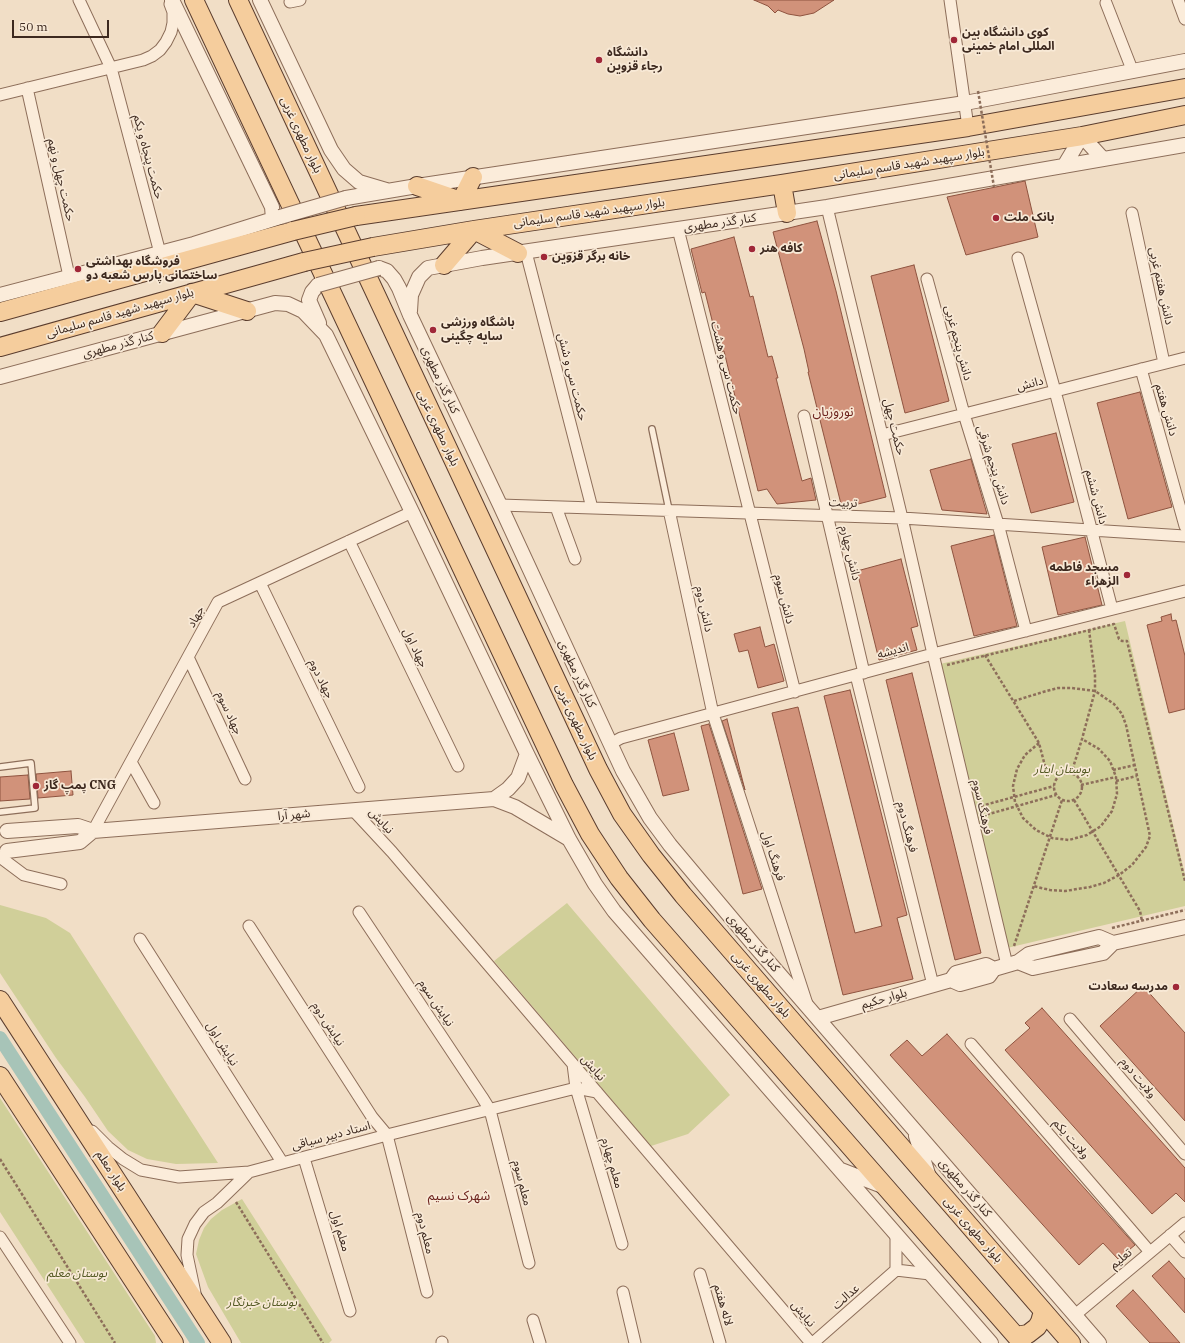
<!DOCTYPE html>
<html>
<head>
<meta charset="utf-8">
<style>
  body { margin:0 }
  #map { position:relative; width:1185px; height:1343px; overflow:hidden; background:#f1dec6; font-family:"IBM Plex Serif",serif }
  canvas { display:block }
  .scale { position:absolute; left:12px; top:20px; width:97px; height:18px; box-sizing:border-box; border:2px solid #3d291f; border-top:0; padding-left:5px; font-size:12px; line-height:14px; white-space:nowrap; color:#3d291f; -webkit-text-stroke:3px #f8e9d6; paint-order:stroke }
</style>
</head>
<body>
<div id="map">
<canvas width="1185" height="1343"></canvas>
<div class="scale">50 m</div>
</div>
<script>
const g = document.querySelector('canvas').getContext('2d');
g.lineJoin = 'round';
function fill(path, color) {
  g.fillStyle = color;
  g.fill(path, 'evenodd');
}
function shape(rows) {
  const path = new Path2D();
  for (const r of rows) {
    if (r.length === 3) {
      path.moveTo(r[0] + r[2], r[1]);
      path.arc(r[0], r[1], r[2], 0, 2 * Math.PI);
      continue;
    }
    path.moveTo(r[0], r[1]);
    for (let i = 2; i < r.length; i += 2) path.lineTo(r[i], r[i + 1]);
  }
  return path;
}
function trace(path, color, width, dash) {
  g.strokeStyle = color;
  g.lineWidth = width;
  g.lineCap = dash ? 'butt' : 'round';
  g.setLineDash(dash || []);
  g.stroke(path);
}
function drawText(font, color, halo, rows, align = 'center') {
  g.font = font + ' "IBM Plex Serif","Noto Sans Arabic",serif';
  g.lineWidth = 3.5;
  g.setLineDash([]);
  g.textBaseline = 'middle';
  g.strokeStyle = halo;
  g.fillStyle = color;
  for (const [text, x, y, turn = 0] of rows) {
    g.save();
    g.translate(x, y);
    g.rotate((+turn || 0) * Math.PI / 180);
    g.textAlign = isNaN(turn) ? turn : align;
    if (halo) g.strokeText(text, 0, 0);
    g.fillText(text, 0, 0);
    g.restore();
  }
}
fill(shape([
  [1125,621,1185,875,1185,906,1007,948,940,664],
  [567,903,730,1095,688,1134,651,1146,494,961],
  [0,905,46,918,70,933,218,1163,176,1164,147,1159,128,1150,108,1131,85,1097,56,1058,0,973],
  [0,1098,155,1336,156,1343,85,1343,0,1212],
  [242,1199,332,1340,329,1343,241,1343,208,1287,196,1254,199,1240,204,1228,211,1219,222,1210]
]), '#d0cf99');
trace(shape([
  [0,1038,198,1343]
]), '#a7c4b8', 14);
const building = shape([
  [754,0,834,0,814,13,800,16,788,14,778,10,775,13,768,6,754,0],
  [1025,181,1038,237,966,255,947,197,1025,181],
  [817,221,836,291,886,497,842,508,808,372,809,372,804,349,773,232,817,221],
  [734,237,750,297,753,296,768,357,772,356,778,378,776,378,802,481,811,478,816,500,777,504,767,489,758,491,724,351,720,352,705,292,702,293,691,249,734,237],
  [914,265,949,401,905,413,871,276,914,265],
  [1140,392,1172,507,1128,519,1097,403,1140,392],
  [1056,433,1074,502,1031,513,1012,444,1056,433],
  [971,459,987,514,942,510,930,470,971,459],
  [994,535,1017,626,974,636,951,546,994,535],
  [1085,537,1102,605,1058,615,1042,547,1085,537],
  [901,559,918,626,911,628,917,650,879,660,857,571,901,559],
  [1171,614,1172,621,1176,620,1185,656,1185,709,1169,713,1147,625,1162,621,1161,617,1171,614],
  [760,627,765,647,774,644,784,681,758,688,748,650,739,652,734,634,760,627],
  [912,673,981,953,955,960,886,680,912,673],
  [850,690,907,915,897,918,913,979,843,995,772,713,798,707,855,933,882,926,824,696,850,690],
  [727,719,734,747,745,790,722,721,727,719],
  [709,724,762,889,743,894,701,726,709,724],
  [674,733,689,790,663,796,648,740,674,733],
  [71,771,73,795,38,798,36,774,71,771],
  [28,775,30,799,0,801,0,777,28,775],
  [1143,986,1185,1033,1185,1121,1100,1026,1143,986],
  [1042,1008,1185,1168,1185,1202,1176,1193,1152,1214,1005,1050,1030,1028,1025,1023,1042,1008],
  [947,1034,1135,1245,1118,1259,1103,1243,1079,1265,890,1055,907,1040,922,1056,947,1034],
  [1169,1261,1185,1279,1185,1313,1152,1276,1169,1261],
  [1133,1290,1144,1302,1180,1343,1150,1343,1137,1329,1116,1306,1133,1290]
]);
fill(building, '#d1927a');
trace(building, '#8e533f', 1);
const service = shape([
  [652,429,669,510],
  [0,767,31,763,35,808,0,812]
]);
const minor = shape([
  [79,0,111,68,160,253],
  [950,0,968,127],
  [1178,0,1185,19],
  [290,2,300,0],
  [1106,3,1133,72],
  [27,88,69,276],
  [0,95,143,60,152,56,160,50,166,42,171,32,173,23,173,12,170,4],
  [827,207,902,518,933,654,1007,965],
  [1132,213,1164,363],
  [678,229,795,692],
  [526,252,592,508],
  [1018,258,1055,391,1112,609],
  [927,279,964,414,998,524,1026,631],
  [1141,369,1185,526],
  [804,416,864,673],
  [882,435,1185,358],
  [500,505,902,518,1185,536],
  [556,507,575,559],
  [669,510,713,714,807,1004],
  [349,541,458,766],
  [260,583,359,787],
  [188,657,245,779],
  [856,675,933,985],
  [610,744,621,738,933,654,1185,591],
  [131,762,154,803],
  [353,810,392,852,811,1343],
  [93,831,218,602,412,512],
  [0,857,24,875,61,884],
  [359,912,482,1097,490,1110,529,1263],
  [249,926,372,1117,387,1135,427,1292],
  [140,939,282,1162],
  [1070,1019,1185,1154],
  [971,1044,1150,1252],
  [573,1064,576,1088,622,1244],
  [92,1131,108,1147,123,1159,141,1170,179,1177,249,1172],
  [304,1158,350,1311],
  [1170,1235,1185,1252],
  [0,1237,70,1343],
  [896,1270,896,1235],
  [896,1270,930,1274],
  [700,1274,720,1343],
  [623,1292,635,1343],
  [195,1293,187,1255,188,1239,195,1224,204,1212,217,1203,249,1172,387,1135,576,1088,597,1092],
  [1075,1315,1185,1223],
  [533,1320,540,1343],
  [442,1342,442,1343],
  [813,1343,896,1270]
]);
const tertiary = shape([
  [172,0,272,207,273,219],
  [260,0,331,150,344,169,359,182,386,190],
  [1064,166,1082,136,1103,159],
  [346,198,417,186,965,103,1185,61],
  [379,268,387,271,394,279,399,288,410,315,500,505,623,771,650,818,670,845,754,945,1099,1343],
  [318,285,312,292,309,300,319,323],
  [0,295,194,244,280,217],
  [410,311,411,295,419,277,428,268,482,258,827,207,1185,145],
  [0,377,275,303,288,304,303,311,326,335,412,512,527,754,569,839,595,884,614,911,991,1343],
  [494,799,508,789,518,778,527,754],
  [7,831,78,826,93,831,494,799,515,807,569,839],
  [7,851,80,842,93,831],
  [1018,962,1033,968,1103,953,1113,943,1185,927],
  [951,980,960,984,989,976,994,969],
  [818,1018,951,980,956,973,986,965,994,969,1018,962,1029,954,1099,937,1113,943],
  [916,1136,929,1177],
  [841,1170,885,1187]
]);
const primary = shape([
  [194,0,564,785,590,834,619,878,652,920,1022,1343],
  [238,0,598,769,622,814,651,855,683,895,1071,1343],
  [782,184,787,213],
  [417,186,461,201,473,177],
  [356,216,968,127,1185,88],
  [373,247,474,230,782,184,1082,136,1185,115],
  [444,265,474,230,518,253],
  [0,312,293,231],
  [162,333,192,293,247,311],
  [0,347,304,262],
  [0,1000,222,1343],
  [0,1076,174,1343],
  [1016,1336,1028,1334,1037,1327,1040,1322,1043,1311]
]);
trace(service, '#8d6e5a', 8);
trace(minor, '#8d6e5a', 13);
trace(tertiary, '#8d6e5a', 16);
trace(primary, '#5b3d2e', 20);
trace(shape([
  [985,655,1039,743,1045,766,1060,776],
  [947,665,1114,624,1119,639,1122,641,1127,641,1185,881],
  [1014,701,1043,692,1058,688,1072,688,1095,691,1114,704,1122,714,1126,725,1150,836,1146,847,1132,865,1119,875,1104,883,1090,887,1065,891,1050,890,1033,886],
  [1039,743,1025,755,1017,769,1013,786,1015,802,1023,818,1036,830,1052,838,1069,840,1087,835,1101,826,1112,811,1117,794,1116,777,1110,761,1099,749,1082,739],
  [1113,770,1135,765],
  [1068,787,14],
  [1071,774,1082,739,1095,691,1095,675,1089,630],
  [1116,781,1137,776],
  [1081,785,1116,777],
  [1074,800,1140,911,1142,921],
  [981,806,1054,786],
  [982,816,1056,795],
  [1112,928,1185,910],
  [1014,946,1062,800],
  [0,1159,115,1343],
  [236,1202,323,1343]
]), '#8d6e5a', 2.5, [3, 2]);
trace(service, '#fbecda', 5.5);
trace(minor, '#fbecda', 11);
trace(tertiary, '#fbecda', 14);
trace(primary, '#f5cd9d', 18);
const tertiaryBridge = shape([
  [280,217,346,198],
  [318,285,379,268]
]);
const primaryBridge = shape([
  [293,231,356,216],
  [304,262,373,247]
]);
trace(tertiaryBridge, '#8d6e5a', 16, []);
trace(primaryBridge, '#5b3d2e', 20, []);
trace(shape([
  [978,91,994,187]
]), '#8d6e5a', 2.5, [3, 2]);
trace(tertiaryBridge, '#fbecda', 14);
trace(primaryBridge, '#f5cd9d', 18);
for (const [x, y, r, color] of [
  [954,40,4,"#a02738"],
  [599,60,4,"#a02738"],
  [996,218,4,"#a02738"],
  [752,249,4,"#a02738"],
  [544,257,4,"#a02738"],
  [78,269,4,"#a02738"],
  [433,330,4,"#a02738"],
  [1127,575,4,"#a02738"],
  [36,786,4,"#a02738"],
  [1176,987,4,"#a02738"]
]) {
  const dot = new Path2D();
  dot.arc(x, y, r, 0, 2 * Math.PI);
  g.fillStyle = color;
  g.fill(dot);
  trace(dot, '#f8e9d6', 1.5);
}
drawText('bold 12px', '#3d291f', '#f8e9d6', [
  ["کوی دانشگاه بین",962,33],
  ["المللی امام خمینی",962,47],
  ["دانشگاه",607,53],
  ["رجاء قزوین",607,67],
  ["بانک ملت",1004,218],
  ["کافه هنر",760,249],
  ["خانه برگر قزوین",552,257],
  ["فروشگاه بهداشتی",86,262],
  ["ساختمانی پارس شعبه دو",86,276],
  ["باشگاه ورزشى",441,323],
  ["سايه چگينى",441,337],
  ["مسجد فاطمه",1119,568,"right"],
  ["الزهراء",1119,582,"right"],
  ["پمپ گاز CNG",44,786],
  ["مدرسه سعادت",1168,987,"right"]
], 'left');
drawText('12px', '#3d291f', '#f8e9d6', [
  ["بلوار مطهری غربی",301,135,65],
  ["حکمت پنجاه و یکم",148,157,75],
  ["بلوار سپهبد شهید قاسم سلیمانی",909,164,-9],
  ["حکمت چهل و نهم",61,180,77],
  ["بلوار سپهبد شهید قاسم سلیمانی",589,213,-8],
  ["کنار گذر مطهری",720,223,-8],
  ["دانش هفتم غربی",1161,286,78],
  ["بلوار سپهبد شهید قاسم سلیمانی",120,313,-16],
  ["دانش پنجم غربی",958,343,75],
  ["کنار گذر مطهری",118,345,-15],
  ["حکمت سی و هشت",726,368,76],
  ["حکمت سی و شش",572,377,76],
  ["کنار گذر مطهری",440,380,65],
  ["دانش",1030,384,-14],
  ["دانش هفتم",1166,410,74],
  ["حکمت چهل",894,427,76],
  ["بلوار مطهری غربی",438,428,65],
  ["دانش پنجم شرقی",993,465,72],
  ["دانش ششم",1096,497,75],
  ["تربیت",843,503,2],
  ["دانش چهارم",850,553,77],
  ["دانش سوم",784,599,76],
  ["دانش دوم",704,609,78],
  ["جهاد",196,617,-61],
  ["جهاد اول",415,648,64],
  ["اندیشه",893,651,-15],
  ["کنار گذر مطهری",577,674,65],
  ["جهاد دوم",321,679,64],
  ["جهاد سوم",229,713,65],
  ["بلوار مطهری غربی",576,722,65],
  ["فرهنگ سوم",982,807,77],
  ["شهر آرا",294,815,-5],
  ["نيايش",381,821,47],
  ["فرهنگ دوم",907,827,76],
  ["فرهنگ اول",773,856,72],
  ["کنار گذر مطهری",753,943,49],
  ["بلوار مطهری غربی",761,985,49],
  ["بلوار حکیم",884,999,-16],
  ["نیایش سوم",436,1003,56],
  ["نیایش دوم",328,1024,57],
  ["نیایش اول",222,1044,58],
  ["نيايش",593,1068,49],
  ["ولایت دوم",1138,1078,50],
  ["استاد دبیر سیاقی",331,1136,-15],
  ["ولایت یکم",1071,1139,49],
  ["معلم چهارم",612,1163,74],
  ["بلوار معلم",111,1171,57],
  ["معلم سوم",522,1183,76],
  ["کنار گذر مطهری",965,1188,49],
  ["بلوار مطهری غربی",973,1230,49],
  ["معلم اول",340,1231,73],
  ["معلم دوم",425,1233,76],
  ["تعلیم",1121,1259,-40],
  ["عدالت",846,1297,-41],
  ["لاله هفتم",723,1305,74],
  ["نيايش",803,1314,50]
]);
drawText('italic 12px', '#545a24', '#f8e9d6', [
  ["بوستان ایثار",1062,770],
  ["بوستان معلم",77,1274],
  ["بوستان خبرنگار",262,1303]
]);
drawText('13px', '#6c221c', '#f8e9d6', [
  ["نوروزیان",833,412],
  ["شهرک نسیم",459,1196]
]);
</script>
</body>
</html>
